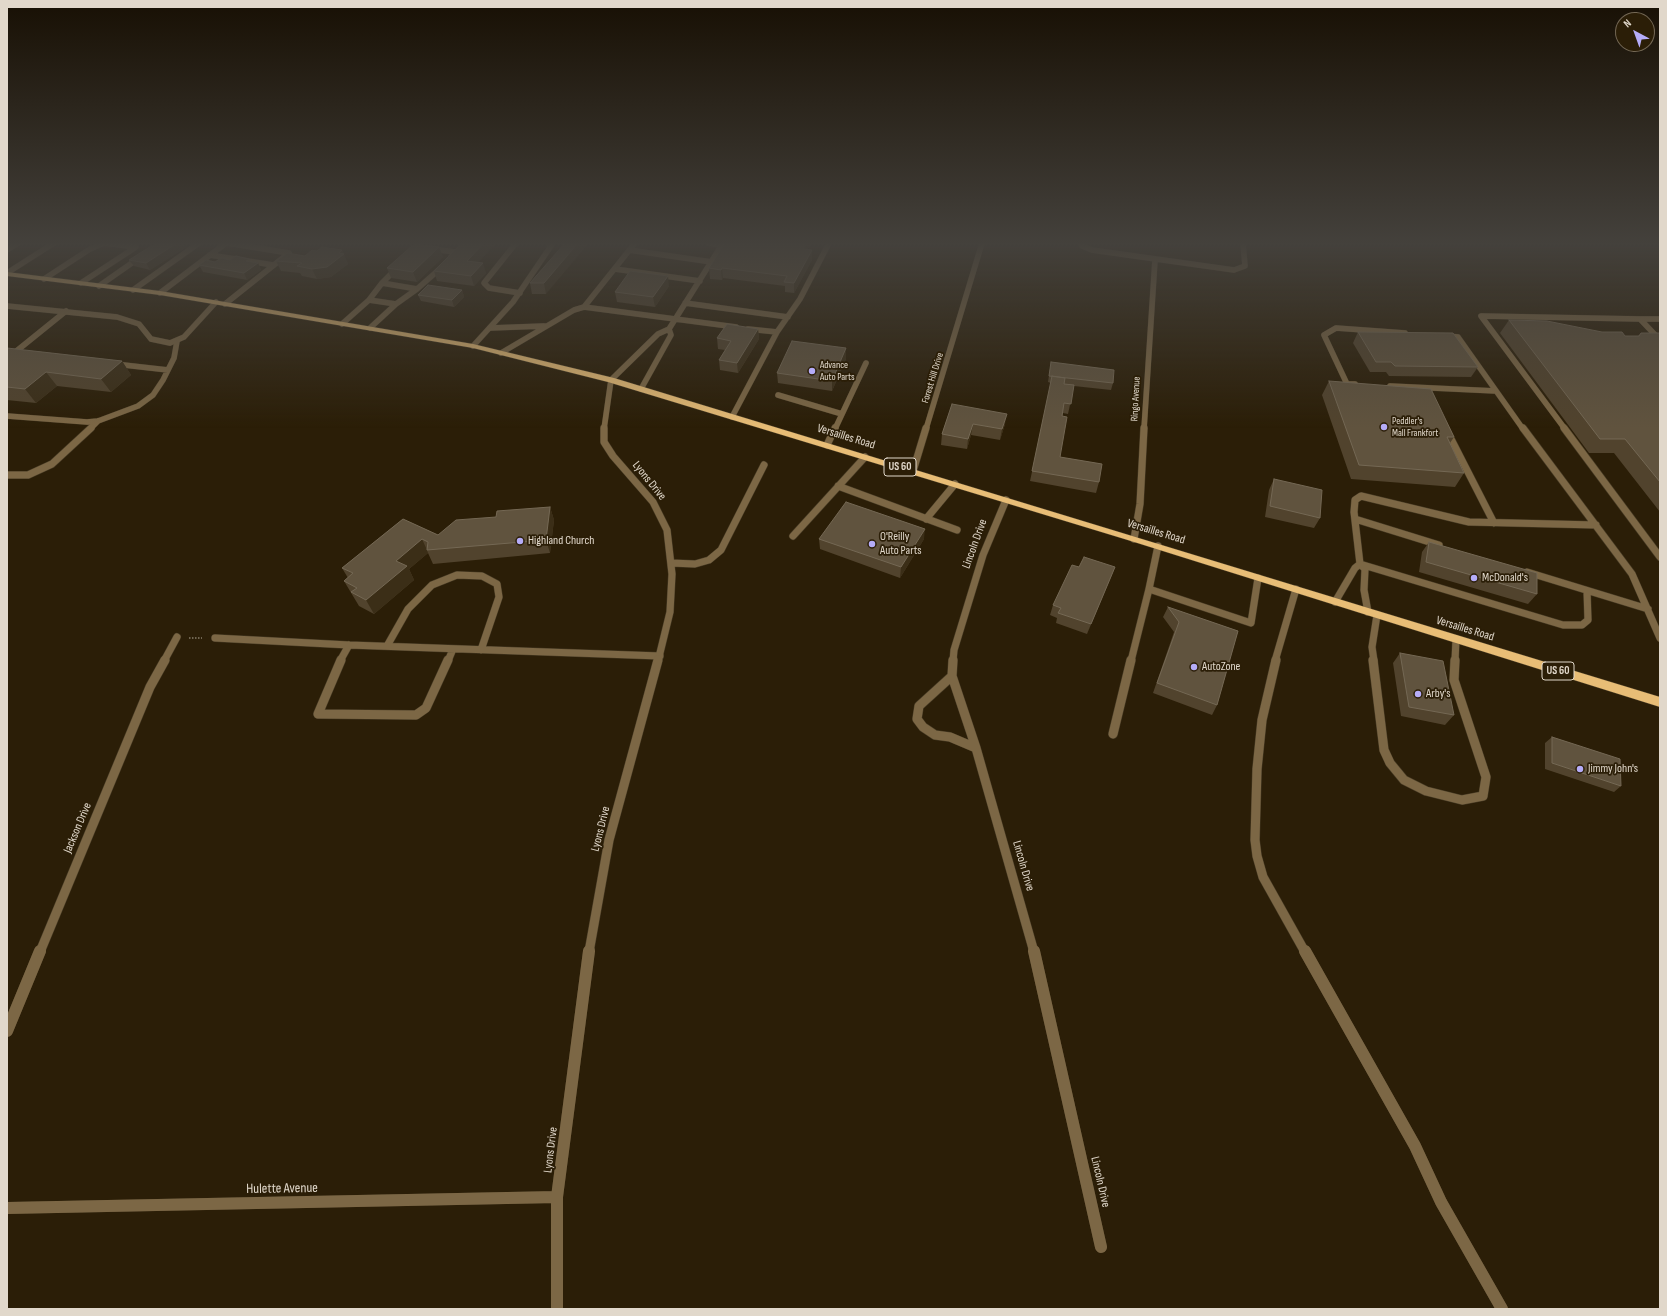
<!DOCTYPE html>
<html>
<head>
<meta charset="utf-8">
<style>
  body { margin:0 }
  #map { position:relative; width:1667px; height:1316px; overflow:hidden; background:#2b1e07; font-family:"Sofia Sans Condensed",sans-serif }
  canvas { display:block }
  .frame { position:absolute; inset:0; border:8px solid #e1d8cb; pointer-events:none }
  .north { position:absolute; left:1615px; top:12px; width:40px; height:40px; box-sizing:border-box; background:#2b1e07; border:1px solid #746855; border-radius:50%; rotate:319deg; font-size:11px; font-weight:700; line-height:16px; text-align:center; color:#e1d8cb }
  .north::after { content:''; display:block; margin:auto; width:14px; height:18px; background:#b5acf8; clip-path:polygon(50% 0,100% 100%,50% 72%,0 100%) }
</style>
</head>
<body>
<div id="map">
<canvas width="1667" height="1316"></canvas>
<div class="frame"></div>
<div class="north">N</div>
</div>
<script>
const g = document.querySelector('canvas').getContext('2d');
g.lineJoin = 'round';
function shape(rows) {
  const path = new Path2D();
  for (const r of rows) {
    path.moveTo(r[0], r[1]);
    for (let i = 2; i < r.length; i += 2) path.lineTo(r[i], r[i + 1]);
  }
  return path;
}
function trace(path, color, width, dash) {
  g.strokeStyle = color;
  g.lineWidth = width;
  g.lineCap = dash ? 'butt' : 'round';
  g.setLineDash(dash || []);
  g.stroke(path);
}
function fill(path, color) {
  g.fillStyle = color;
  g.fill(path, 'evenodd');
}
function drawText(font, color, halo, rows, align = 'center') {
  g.font = font + ' "Sofia Sans Condensed",sans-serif';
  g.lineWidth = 3.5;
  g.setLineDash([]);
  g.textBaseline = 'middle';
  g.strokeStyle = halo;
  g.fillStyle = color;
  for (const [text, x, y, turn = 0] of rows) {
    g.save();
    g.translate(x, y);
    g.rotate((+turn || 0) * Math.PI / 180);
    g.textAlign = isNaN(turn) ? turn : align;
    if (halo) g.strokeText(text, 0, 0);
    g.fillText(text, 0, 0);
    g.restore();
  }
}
const serviceFar3 = shape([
  [516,243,484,283,489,288,520,293],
  [709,243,722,245],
  [431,249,456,252,451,257],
  [7,250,18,243],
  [629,250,712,262],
  [210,255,273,265],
  [615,269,700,281],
  [7,273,54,243],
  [44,279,90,249,104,243,136,247,81,283],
  [382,283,397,268],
  [99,286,139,258],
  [417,289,442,267],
  [133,290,199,243],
  [369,300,382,283,417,289,396,304],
  [685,303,788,317],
  [225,304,289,253,227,243],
  [584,307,635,243],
  [1660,319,1640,319,1660,340],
  [342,324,369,300,396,304,370,328],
  [490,328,544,326],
  [777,332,800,299,829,243],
  [1446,336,1458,337,1523,429],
  [14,353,66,311],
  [501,353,574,310,584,307,736,327],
  [115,364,168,370],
  [611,380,658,334,669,329,723,243],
  [1355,384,1347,384,1324,335,1336,328,1405,333],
  [1390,386,1496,391],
  [641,389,671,335,669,329],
  [778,395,842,414],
  [7,416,87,422,98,421,138,406,153,395,163,380,174,358,177,341],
  [732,417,777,332,748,329],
  [90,429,98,421],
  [835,429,866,363],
  [1565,429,1481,316,1640,319]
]);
const serviceFar2 = shape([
  [1523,428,1632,574,1660,638],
  [1564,428,1660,557],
  [1447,431,1494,523],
  [827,445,835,428],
  [7,475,28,475,52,464,91,428],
  [838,486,957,530],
  [926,519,955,484],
  [1355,519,1439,545],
  [793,536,865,457],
  [1158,546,1149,589,1251,623,1258,578],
  [1360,564,1563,625,1582,625,1588,620,1587,591],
  [1360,564,1365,569,1364,590,1368,612],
  [1527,572,1648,609],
  [1335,602,1355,568,1360,564,1354,512,1355,500,1361,496,1469,522,1596,525],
  [215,638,349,645,660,656],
  [387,646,408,609,432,585,457,575,482,576,497,584,499,597,481,650],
  [340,661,349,645],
  [448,661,453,649],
  [1131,661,1149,589],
  [1275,661,1296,589],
  [1374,661,1372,647,1377,615],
  [1455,661,1456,639]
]);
const serviceFar1 = shape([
  [341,660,318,714,416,715,426,708,448,660],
  [1276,660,1262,720,1257,769,1255,840,1257,856,1263,877,1305,952],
  [1373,660,1384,750,1390,763,1404,780,1426,791,1462,800,1483,796,1486,777,1454,680,1455,660],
  [1113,734,1131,660]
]);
const service = shape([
  [1305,951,1415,1146,1441,1202,1502,1309]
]);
const minorFar3 = shape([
  [1080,243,1082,246,1092,250,1234,270,1245,266,1243,243],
  [160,293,226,243],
  [7,306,117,317,139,324,151,339,170,343,184,337,216,302],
  [473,346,513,302,553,243],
  [604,429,611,380],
  [926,429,982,243],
  [1144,429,1155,260]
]);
const minorFar2 = shape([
  [604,428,604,442,613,456,653,502,667,530,672,574,670,612,658,661],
  [913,471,926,428],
  [1134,539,1140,504,1144,428],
  [671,563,695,564,709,560,721,550,764,465],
  [164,661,177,637],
  [953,661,954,650,983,555,1006,500]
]);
const minorFar1 = shape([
  [953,660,952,676,976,748,1034,952],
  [952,676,919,706,917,719,923,727,935,735,950,737,976,748],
  [40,952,150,687,165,660],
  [589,952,609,840,658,660]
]);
const minor = shape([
  [1034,951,1101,1247],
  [7,1031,40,951],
  [7,1208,557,1197],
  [557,1309,557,1197,589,951]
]);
const trunk = shape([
  [7,272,160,291,473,344,614,378,1660,697,1660,707,1131,541,608,382,473,348,160,295,7,276,7,272]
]);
trace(serviceFar3, '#483c26', 6);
trace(serviceFar2, '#483c26', 8);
trace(serviceFar1, '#483c26', 10);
trace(service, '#483c26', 12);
trace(minorFar3, '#483c26', 6);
trace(minorFar2, '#483c26', 8);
trace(minorFar1, '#483c26', 10);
trace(minor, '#483c26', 12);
trace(trunk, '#483c26', 1);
trace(shape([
  [189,638,202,638]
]), '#6f6450', 2, [1.5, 1.5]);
trace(serviceFar3, '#7c6745', 5.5);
trace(serviceFar2, '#7c6745', 7);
trace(serviceFar1, '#7c6745', 9);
trace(service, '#7c6745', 12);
trace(minorFar3, '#7c6745', 5.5);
trace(minorFar2, '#7c6745', 7);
trace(minorFar1, '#7c6745', 9);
trace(minor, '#7c6745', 12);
fill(trunk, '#e8bd76');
fill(shape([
  [565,243,546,294,532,294,530,283],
  [811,243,808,249,812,250,812,260,794,293,785,292,785,286,723,278,722,280,710,279,709,268],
  [439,247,443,257,417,282,391,278,387,268],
  [185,248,150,270,134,266,129,260],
  [342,250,348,264,331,277,317,279,302,276,300,273,281,271,276,261,305,256,317,251],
  [230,260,258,263,261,270,247,280,203,272,199,265],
  [478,263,486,273,474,286,437,281,434,271],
  [669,286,655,307,617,302,615,292],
  [462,290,464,297,454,307,421,301,418,295],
  [1509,320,1602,332,1625,336,1638,336,1641,333,1660,333,1660,512,1614,453,1589,453,1500,333],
  [758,329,759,339,738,373,720,370,719,360,725,350,718,349,717,338],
  [1358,332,1478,367,1471,377,1389,376,1386,372,1370,372,1353,343],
  [7,348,122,361,131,375,111,392,57,386,36,403,7,400],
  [846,348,846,359,832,391,778,383,777,373],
  [1051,362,1113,383,1111,390,1074,386,1068,414,1063,413,1062,416,1060,457,1099,482,1096,493,1030,481,1051,383,1048,382],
  [1329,381,1454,437,1450,443,1464,473,1455,487,1351,479,1322,395],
  [952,404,1005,424,1000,440,971,435,967,449,941,445,942,434],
  [1274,479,1320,518,1314,528,1265,517,1269,490],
  [550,507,554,520,550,553,433,564,428,553,409,569,414,580,374,614,359,606,344,581,348,578,342,568,403,519,438,535,496,517],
  [819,539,924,539,900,578,820,549],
  [1429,542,1537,594,1528,604,1419,572,1422,552],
  [1079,567,1115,567,1111,577,1087,634,1056,623,1057,618,1050,615,1053,605],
  [1168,607,1238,631,1217,705,1212,715,1153,693,1174,632,1163,617],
  [1400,653,1454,715,1445,725,1401,716,1393,663],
  [1552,737,1621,786,1614,792,1545,769,1545,743]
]), '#51432d');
fill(shape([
  [177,243,183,243,185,248,150,270,146,263],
  [484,243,497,243,470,271,467,261],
  [578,243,589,243,546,294,544,283],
  [806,243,811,243,803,258,803,249],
  [439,247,443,257,417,282,413,272],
  [342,250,348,264,331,277,317,279,312,269],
  [812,250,812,260,794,293,794,283],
  [258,263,261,270,247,280,244,273],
  [483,263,486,273,474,286,471,276],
  [722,268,723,278,722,280,721,270],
  [668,276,669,286,655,307,653,297],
  [462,290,464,297,454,307,452,300],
  [758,329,759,339,738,373,737,363],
  [846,348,846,359,832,391,832,381],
  [122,361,131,375,111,392,101,379],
  [46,372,57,386,36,403,25,389],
  [1007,414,1005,424,1000,440,1002,429],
  [973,424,971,435,967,449,968,439],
  [550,507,554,520,550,553,546,540],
  [925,529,924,539,900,578,901,567],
  [422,539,427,550,428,553,409,569,414,580,374,614,366,600,396,561],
  [1115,567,1111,577,1087,634,1091,624]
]), '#3b2e17');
const building = shape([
  [156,243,177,243,146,263,129,260,156,243],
  [462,243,484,243,467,261,483,263,471,276,434,271,462,243],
  [565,243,578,243,544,283,530,283,565,243],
  [725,243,806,243,803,249,812,250,794,283,784,282,787,276,722,268,721,270,709,268,725,243],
  [414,244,439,247,413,272,387,268,414,244],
  [322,247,342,250,339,253,344,254,327,267,312,269,297,266,302,263,276,261,287,253,305,256,312,250,317,251,322,247],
  [236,256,249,259,246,261,258,263,244,273,199,265,206,260,215,262,221,258,230,260,236,256],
  [630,271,668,276,653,297,615,292,630,271],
  [428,285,462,290,452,300,418,295,428,285],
  [1509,320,1547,321,1602,332,1622,332,1625,336,1639,336,1641,333,1660,333,1660,482,1625,439,1600,439,1509,320],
  [727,324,758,329,737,363,719,360,731,341,717,338,727,324],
  [1358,332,1453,333,1478,367,1395,366,1391,362,1376,362,1358,332],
  [792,341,846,348,832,381,777,373,792,341],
  [7,348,122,361,101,379,46,372,25,389,7,387,7,348],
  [1051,362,1114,370,1113,383,1049,376,1051,362],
  [1052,376,1065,378,1064,384,1074,385,1071,404,1064,403,1062,416,1067,417,1060,457,1102,464,1099,482,1032,471,1052,376],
  [1329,381,1431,389,1454,437,1447,437,1464,473,1359,465,1329,381],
  [952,404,1007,414,1002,429,973,424,968,439,942,434,952,404],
  [1274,479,1322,490,1320,518,1270,506,1274,479],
  [846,502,925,529,901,567,819,539,846,502],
  [550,507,546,540,427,550,428,542,422,539,396,561,407,566,366,600,351,592,357,588,344,581,353,573,342,568,403,519,438,535,456,520,496,517,497,511,550,507],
  [1429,542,1537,573,1537,594,1426,562,1429,542],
  [1084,557,1115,567,1091,624,1058,613,1061,608,1053,605,1072,565,1079,567,1084,557],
  [1168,607,1238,631,1217,705,1157,683,1179,622,1168,607],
  [1400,653,1443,661,1454,715,1409,707,1400,653],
  [1552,737,1620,759,1621,786,1552,763,1552,737]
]);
fill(building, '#60533e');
trace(building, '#746854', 1);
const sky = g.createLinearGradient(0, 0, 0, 428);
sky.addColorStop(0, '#181004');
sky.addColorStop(0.57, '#44413c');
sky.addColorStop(1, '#44413c00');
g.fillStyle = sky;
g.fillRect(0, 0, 1667, 428);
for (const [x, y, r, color] of [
  [812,371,4,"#b5acf8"],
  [1384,427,4,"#b5acf8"],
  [520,541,4,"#b5acf8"],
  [872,544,4,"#b5acf8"],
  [1474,578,4,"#b5acf8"],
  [1194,667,4,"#b5acf8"],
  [1418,694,4,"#b5acf8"],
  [1580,769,4,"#b5acf8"]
]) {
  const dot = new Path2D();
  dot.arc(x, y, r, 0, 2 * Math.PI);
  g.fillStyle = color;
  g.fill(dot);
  trace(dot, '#2b1e07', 1.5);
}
drawText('10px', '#e1d8cb', '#2b1e07', [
  ["Advance",820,365],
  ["Auto Parts",820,377],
  ["Peddler's",1392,421],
  ["Mall Frankfort",1392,433]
], 'left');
drawText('10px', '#e1d8cb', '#2b1e07', [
  ["Forest Hill Drive",933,378,-73],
  ["Ringo Avenue",1136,399,-87]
]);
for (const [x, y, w] of [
  [900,467,32],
  [1558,671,32]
]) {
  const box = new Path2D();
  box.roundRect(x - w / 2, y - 9, w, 18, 3);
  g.fillStyle = '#2b1e07';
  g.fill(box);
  trace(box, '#e1d8cb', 1);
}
drawText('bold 11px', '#e1d8cb', null, [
  ["US 60",900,467],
  ["US 60",1558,671]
]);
drawText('12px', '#e1d8cb', '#2b1e07', [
  ["Versailles Road",846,437,17],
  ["Lyons Drive",649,481,51],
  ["Versailles Road",1156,532,17],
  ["Lincoln Drive",975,544,-70],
  ["Versailles Road",1465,629,17],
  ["Jackson Drive",78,828,-67],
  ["Lyons Drive",601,829,-76],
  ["Lincoln Drive",1023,866,74],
  ["Lyons Drive",551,1150,-83],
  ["Lincoln Drive",1100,1182,77]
]);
drawText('12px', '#e1d8cb', '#2b1e07', [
  ["O'Reilly",880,537],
  ["Auto Parts",880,551],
  ["Highland Church",528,541],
  ["McDonald's",1482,578],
  ["AutoZone",1202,667],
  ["Arby's",1426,694],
  ["Jimmy John's",1588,769]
], 'left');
drawText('14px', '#e1d8cb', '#2b1e07', [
  ["Hulette Avenue",282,1189,-1]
]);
</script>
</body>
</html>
